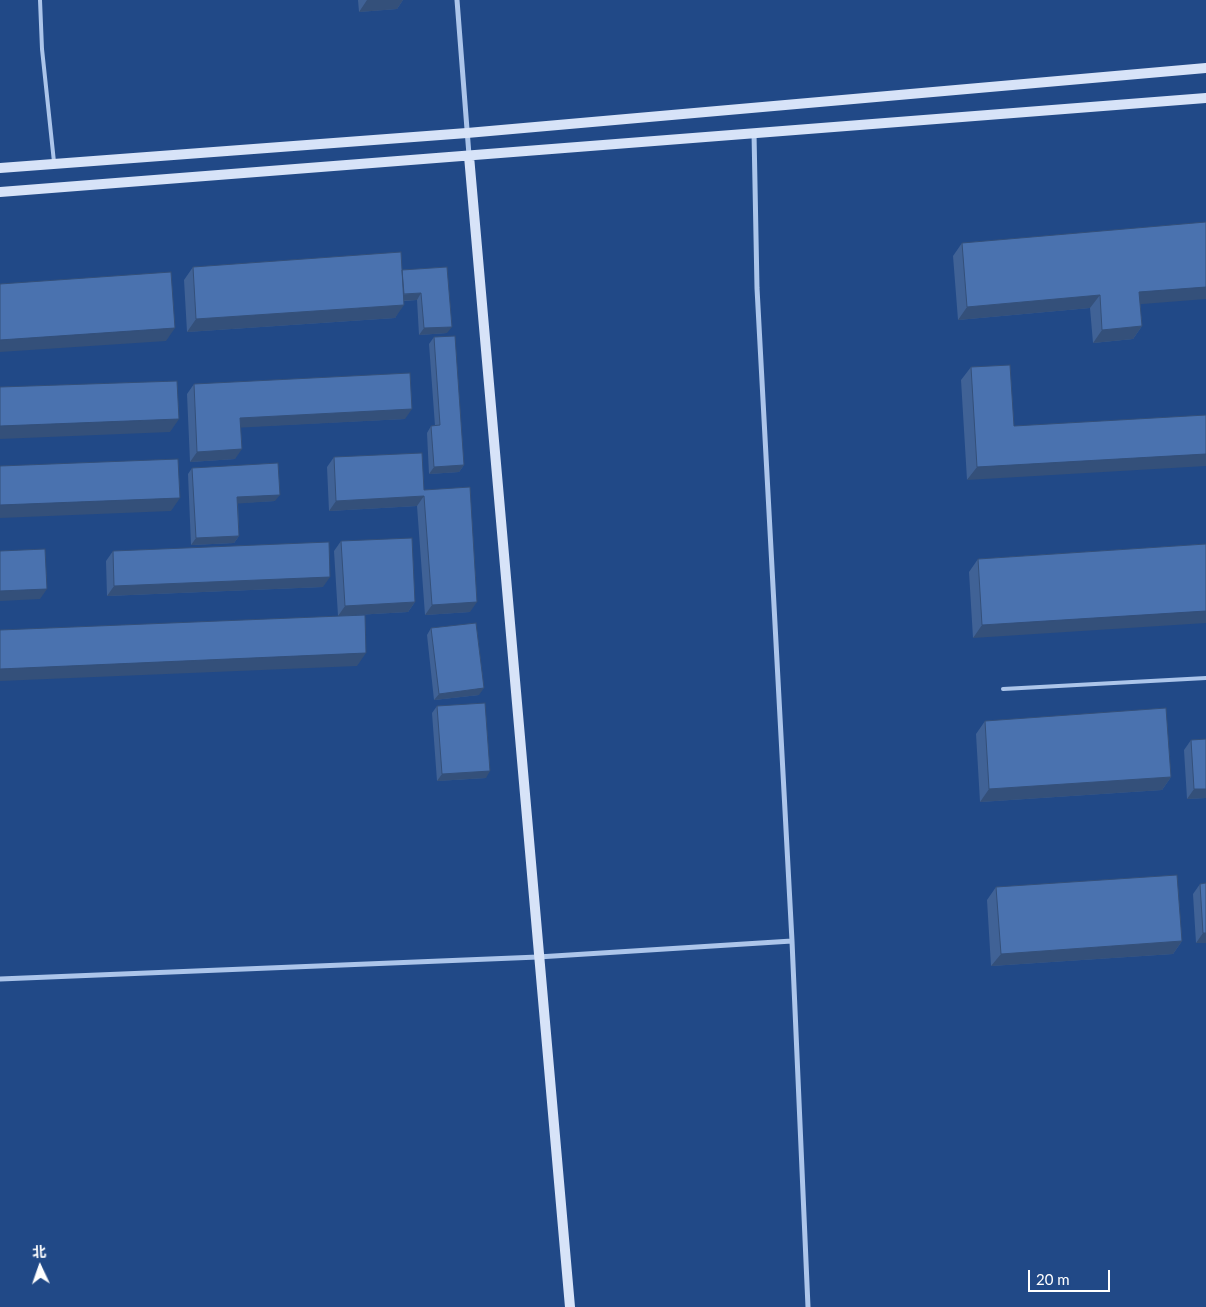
<!DOCTYPE html>
<html>
<head>
<meta charset="utf-8">
<style>
  body { margin:0 }
  #map { position:relative; width:1206px; height:1307px; overflow:hidden; background:#214987; font-family:Lato,"Noto Sans SC",sans-serif }
  canvas { display:block }
  .north { position:absolute; left:15px; top:1242px; width:50px; height:50px; -webkit-text-stroke:4px #214987; paint-order:stroke; rotate:357deg; font-size:14px; font-weight:700; line-height:20px; text-align:center; color:#fff }
  .north::after { content:''; display:block; margin:auto; width:18px; height:22px; background:#fff; clip-path:polygon(50% 0,100% 100%,50% 72%,0 100%) }
  .scale { position:absolute; left:1028px; top:1270px; width:82px; height:22px; box-sizing:border-box; border:2px solid #fff; border-top:0; padding-left:6px; font-size:15px; line-height:18px; white-space:nowrap; color:#fff; -webkit-text-stroke:4px #214987; paint-order:stroke }
</style>
</head>
<body>
<div id="map">
<canvas width="1206" height="1307"></canvas>
<div class="north">北</div>
<div class="scale">20 m</div>
</div>
<script>
const g = document.querySelector('canvas').getContext('2d');
g.lineJoin = 'round';
function shape(rows) {
  const path = new Path2D();
  for (const r of rows) {
    path.moveTo(r[0], r[1]);
    for (let i = 2; i < r.length; i += 2) path.lineTo(r[i], r[i + 1]);
  }
  return path;
}
function trace(path, color, width, dash) {
  g.strokeStyle = color;
  g.lineWidth = width;
  g.lineCap = dash ? 'butt' : 'round';
  g.setLineDash(dash || []);
  g.stroke(path);
}
function fill(path, color) {
  g.fillStyle = color;
  g.fill(path, 'evenodd');
}
trace(shape([
  [40,0,42,49,54,162],
  [1003,689,1206,678]
]), '#acc5ea', 4);
trace(shape([
  [457,0,469,155],
  [754,133,757,288,792,941,808,1307],
  [0,979,538,957,792,941]
]), '#acc5ea', 5);
trace(shape([
  [469,156,570,1307],
  [0,168,467,133,1206,68],
  [0,192,1206,98]
]), '#d7e3f8', 10);
fill(shape([
  [358,0,403,0,397,9,359,12],
  [962,243,1140,304,1142,326,1133,339,1093,343,1090,308,958,320,953,256],
  [193,267,402,270,447,267,447,333,419,335,417,300,404,301,395,318,187,332,184,280],
  [434,337,464,465,459,472,429,474,427,433,431,426,435,426,429,344],
  [971,367,1014,426,967,480,961,380],
  [194,384,405,419,241,427,235,459,190,462,187,394],
  [334,457,424,490,470,612,425,615,417,506,329,511,327,467],
  [192,468,275,501,238,503,239,536,234,543,191,545,188,474],
  [341,541,415,602,408,612,338,616,334,551],
  [1206,544,973,638,969,572,978,559],
  [113,551,323,587,107,596,106,561],
  [431,628,479,695,434,700,427,635],
  [437,706,486,778,437,781,432,713],
  [985,721,1171,777,1162,790,980,802,976,734],
  [1191,740,1206,798,1187,799,1184,750],
  [1206,883,1206,943,1196,943,1193,894,1200,884],
  [996,887,1182,941,1173,954,991,966,987,900]
]), '#406296');
fill(shape([
  [367,0,403,0,397,9,359,12],
  [1206,287,1206,299,1130,305,1139,292],
  [421,293,417,300,394,301,399,295],
  [1100,295,1090,308,958,320,967,307],
  [404,305,395,318,187,332,196,319],
  [1142,326,1133,339,1093,343,1102,330],
  [452,327,447,333,419,335,424,328],
  [175,328,166,341,0,352,0,340],
  [412,409,405,419,233,428,240,418],
  [179,419,170,432,0,439,0,426],
  [242,449,235,459,190,462,197,452],
  [1206,454,1206,466,967,480,977,467],
  [464,465,459,472,429,474,434,467],
  [280,495,275,501,232,504,237,497],
  [424,496,417,506,329,511,336,501],
  [180,498,171,511,0,518,0,505],
  [239,536,234,543,191,545,196,538],
  [330,577,323,587,107,596,114,586],
  [47,589,40,599,0,601,0,591],
  [415,602,408,612,338,616,345,606],
  [477,602,470,612,425,615,432,605],
  [1206,611,1206,623,973,638,982,625],
  [366,653,357,666,0,681,0,669],
  [484,688,479,695,434,700,439,694],
  [490,771,486,778,437,781,442,774],
  [1171,777,1162,790,980,802,989,789],
  [1194,789,1206,789,1206,798,1187,799],
  [1203,933,1206,933,1206,943,1196,943],
  [1182,941,1173,954,991,966,1001,954]
]), '#34507a');
const building = shape([
  [1206,222,1206,287,1139,292,1142,326,1102,330,1100,295,967,307,962,243,1206,222],
  [401,252,404,305,196,319,193,267,401,252],
  [447,267,452,327,424,328,421,293,404,294,402,270,447,267],
  [171,272,175,328,0,340,0,284,171,272],
  [455,336,464,465,434,467,431,426,440,425,434,337,455,336],
  [1010,365,1014,426,1206,415,1206,454,977,467,971,367,1010,365],
  [410,373,412,409,240,418,242,449,197,452,194,384,410,373],
  [177,381,179,419,0,426,0,387,177,381],
  [422,453,424,490,470,487,477,602,432,605,424,496,336,501,334,457,422,453],
  [178,459,180,498,0,505,0,466,178,459],
  [278,463,280,495,237,497,239,536,196,538,192,468,278,463],
  [412,538,415,602,345,606,341,541,412,538],
  [329,542,330,577,114,586,113,551,329,542],
  [1206,544,1206,611,982,625,978,559,1206,544],
  [45,549,47,589,0,591,0,551,45,549],
  [365,615,366,653,0,669,0,630,365,615],
  [476,623,484,688,439,694,431,628,476,623],
  [485,703,490,771,442,774,437,706,485,703],
  [1166,708,1171,777,989,789,985,721,1166,708],
  [1206,739,1206,789,1194,789,1191,740,1206,739],
  [1177,875,1182,941,1001,954,996,887,1177,875],
  [1206,883,1206,933,1203,933,1200,884,1206,883]
]);
fill(building, '#4a72af');
trace(building, '#34507a', 1);
</script>
</body>
</html>
